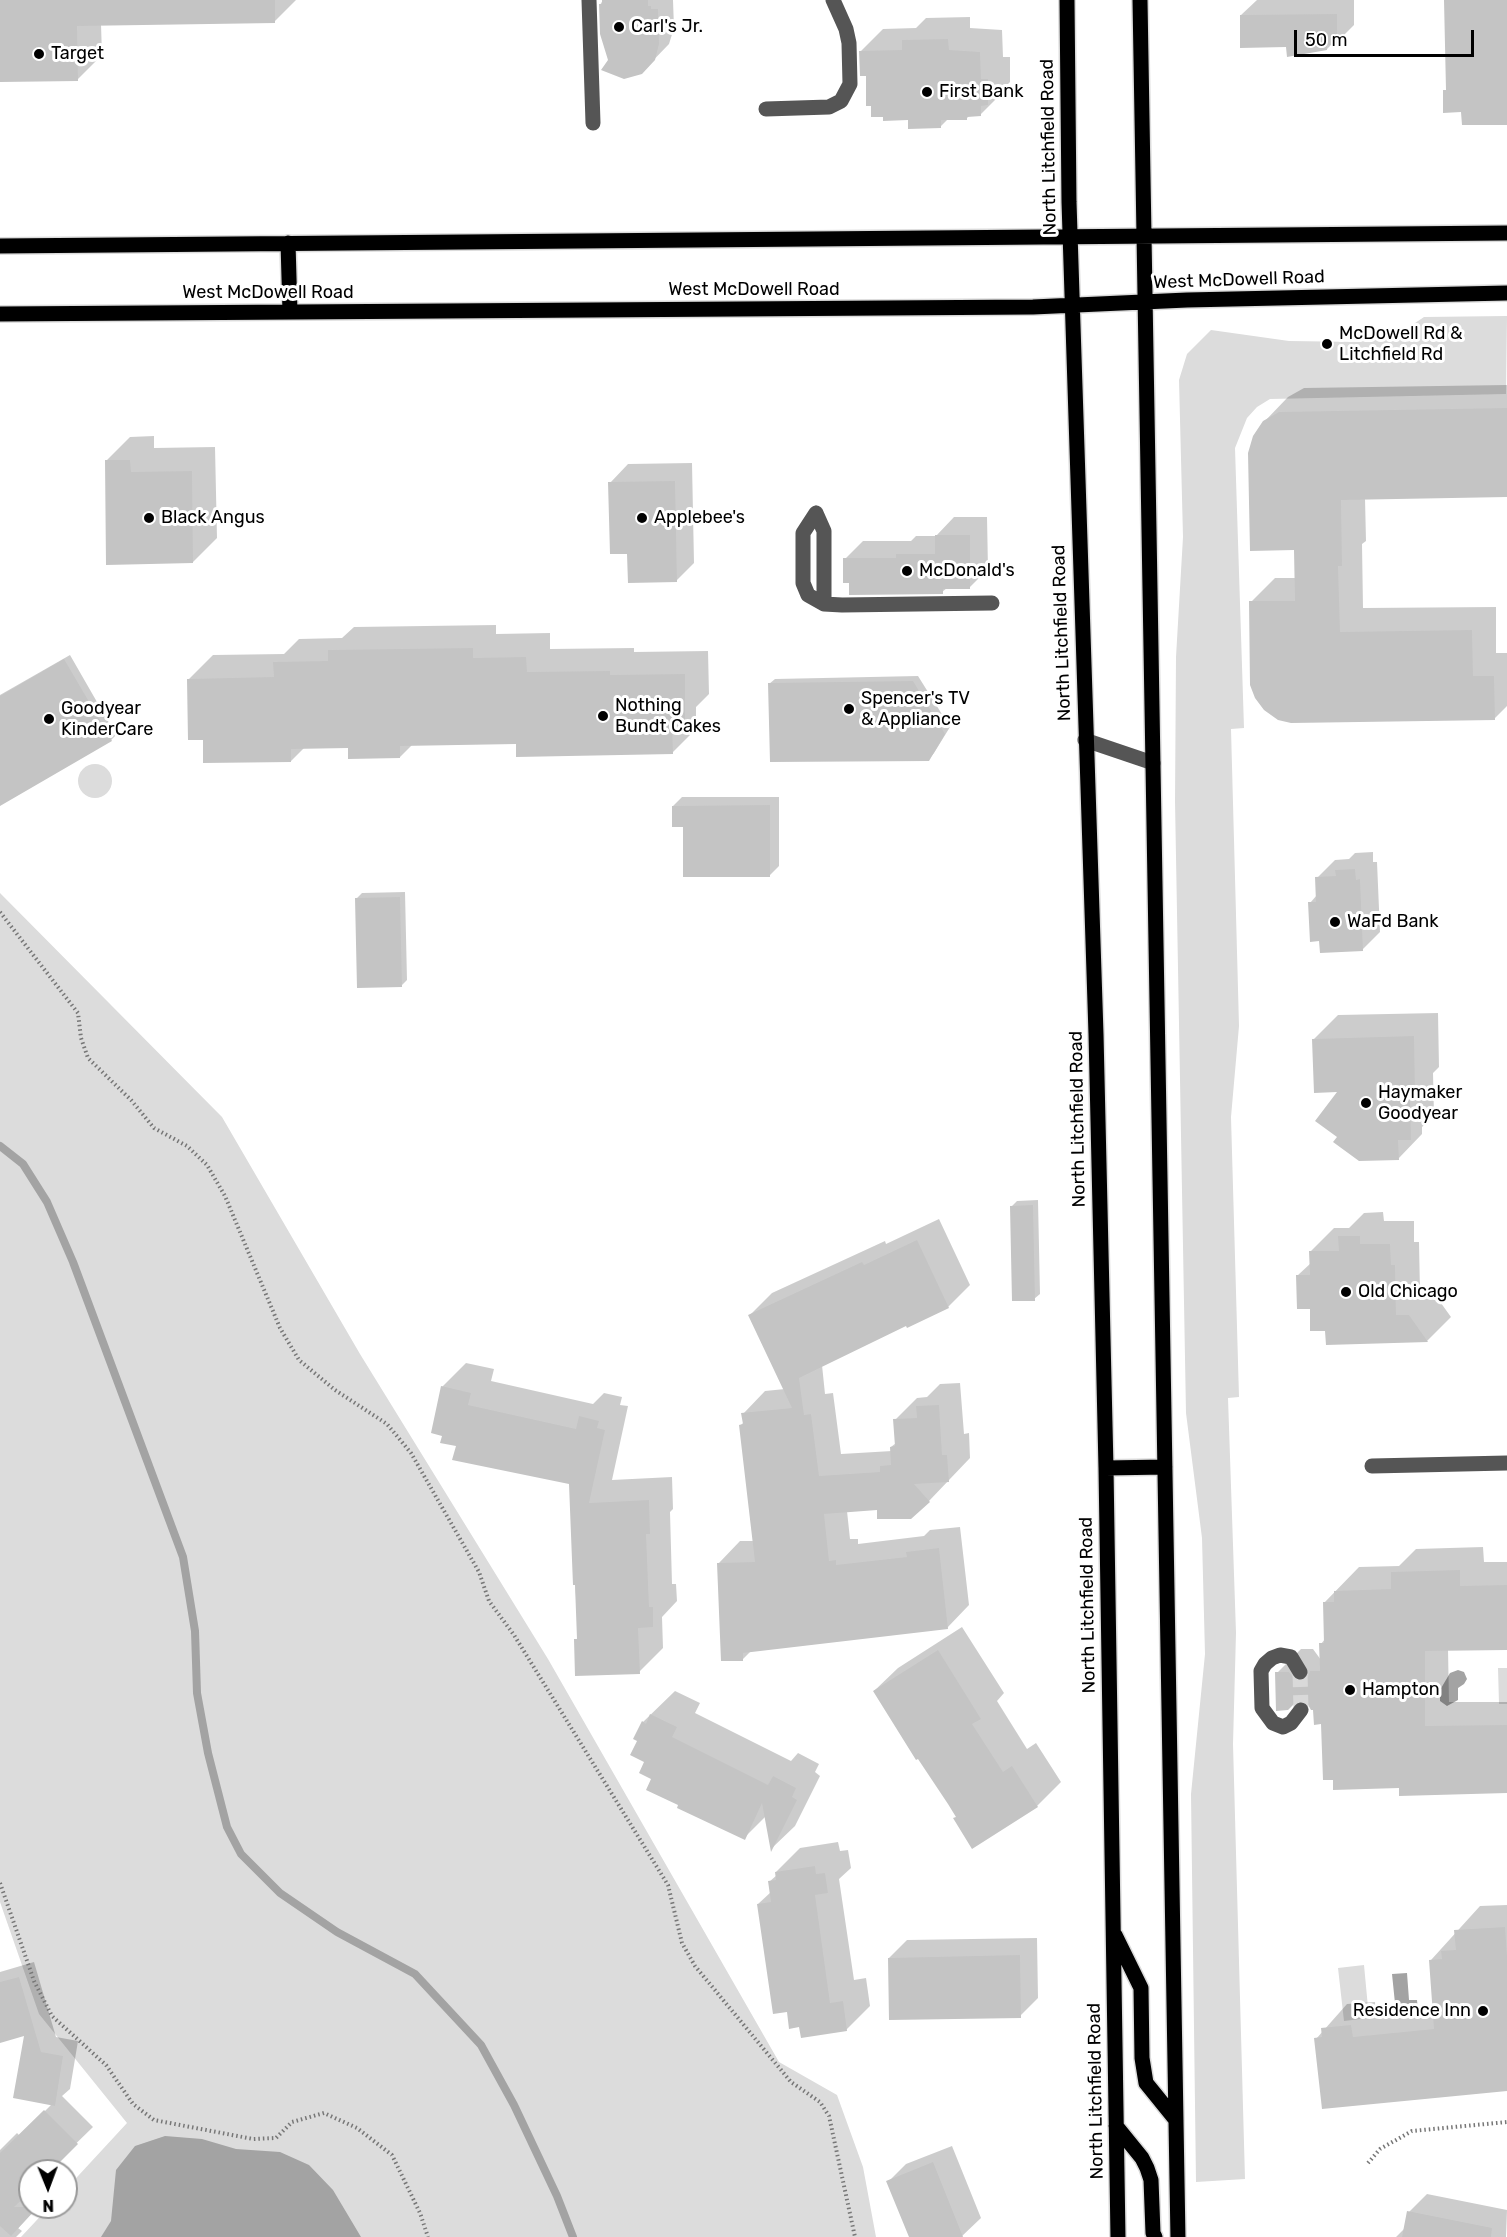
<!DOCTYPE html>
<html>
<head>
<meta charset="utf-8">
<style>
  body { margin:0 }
  #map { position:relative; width:1507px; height:2237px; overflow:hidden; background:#fff; font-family:Rubik,sans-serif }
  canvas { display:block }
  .north { position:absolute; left:18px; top:2159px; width:60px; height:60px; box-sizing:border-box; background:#fff; border:2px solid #999; border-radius:50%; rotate:179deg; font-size:16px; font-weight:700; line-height:24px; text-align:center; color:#000 }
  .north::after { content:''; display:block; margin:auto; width:21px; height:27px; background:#000; clip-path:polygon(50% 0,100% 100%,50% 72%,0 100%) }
  .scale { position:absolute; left:1294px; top:30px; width:180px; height:27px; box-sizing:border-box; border:3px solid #000; border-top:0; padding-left:8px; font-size:18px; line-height:21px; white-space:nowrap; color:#000; -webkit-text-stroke:4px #fff; paint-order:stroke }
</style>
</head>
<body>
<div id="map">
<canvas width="1507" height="2237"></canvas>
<div class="north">N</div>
<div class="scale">50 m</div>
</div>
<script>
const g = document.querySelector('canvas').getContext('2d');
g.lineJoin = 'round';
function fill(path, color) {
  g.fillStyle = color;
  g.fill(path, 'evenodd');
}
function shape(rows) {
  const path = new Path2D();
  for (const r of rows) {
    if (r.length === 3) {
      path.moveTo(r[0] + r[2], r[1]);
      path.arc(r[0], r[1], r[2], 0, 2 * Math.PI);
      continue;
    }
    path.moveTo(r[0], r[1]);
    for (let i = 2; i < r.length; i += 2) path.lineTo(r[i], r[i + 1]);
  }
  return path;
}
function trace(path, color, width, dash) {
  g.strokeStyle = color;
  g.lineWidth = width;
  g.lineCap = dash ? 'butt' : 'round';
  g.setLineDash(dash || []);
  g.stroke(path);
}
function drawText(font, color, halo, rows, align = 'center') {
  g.font = font + ' Rubik,sans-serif';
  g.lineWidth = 6;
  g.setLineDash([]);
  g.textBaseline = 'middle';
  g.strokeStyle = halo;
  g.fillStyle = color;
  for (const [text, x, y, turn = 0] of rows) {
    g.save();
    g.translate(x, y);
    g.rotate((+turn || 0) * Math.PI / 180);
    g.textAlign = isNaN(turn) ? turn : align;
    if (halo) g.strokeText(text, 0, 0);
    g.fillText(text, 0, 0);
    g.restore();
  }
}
fill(shape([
  [1507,316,1506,394,1270,399,1257,407,1247,418,1235,448,1244,728,1231,729,1239,1026,1231,1117,1239,1397,1228,1398,1236,1633,1233,1744,1245,2179,1196,2182,1191,1794,1205,1654,1202,1538,1186,1413,1175,801,1176,657,1183,537,1179,380,1187,354,1211,330,1289,341,1360,342,1406,329,1424,317],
  [95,781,17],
  [0,893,222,1117,360,1354,548,1659,779,2062,837,2095,863,2167,876,2237,21,2237,49,2207,66,2207,66,2189,127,2123,39,2014,0,1902],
  [1498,1668,1507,1668,1507,1704,1499,1704],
  [1364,1965,1369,2018,1344,2021,1338,1968]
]), '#dcdcdc');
fill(shape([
  [1458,1670,1464,1672,1467,1679,1464,1684,1458,1688,1458,1700,1447,1706,1440,1701,1440,1690,1450,1673],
  [1407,1973,1409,2000,1417,2000,1418,2011,1396,2013,1392,1974],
  [165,2136,202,2139,236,2149,280,2152,309,2165,333,2190,361,2237,101,2237,111,2221,116,2170,135,2146]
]), '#a3a3a3');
fill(shape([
  [0,0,296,0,275,21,101,24,102,55,78,79,0,81],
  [603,0,673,0,674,28,669,44,641,73,610,60,600,5],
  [1257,0,1354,0,1354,25,1336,43,1332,44,1327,49,1287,46,1241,15],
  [970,17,970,28,1002,30,1003,57,1010,57,1010,82,1003,89,1003,92,980,115,970,115,967,118,948,119,941,126,909,119,867,74,860,52,883,29,916,28,926,18],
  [1507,385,1507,496,1365,498,1366,541,1362,544,1363,608,1496,607,1496,653,1507,653,1507,706,1494,719,1251,602,1275,578,1296,578,1296,548,1264,422,1288,397,1304,388],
  [154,436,154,448,215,447,217,538,193,562,106,461,130,437],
  [692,463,694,563,676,581,629,553,610,483,628,464],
  [954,517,987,517,988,569,970,587,947,588,942,592,845,559,863,541,911,541,916,536,936,536],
  [496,625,496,634,550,633,550,649,634,648,634,652,708,651,709,694,696,707,696,729,672,753,517,743,412,745,400,757,349,747,304,748,291,761,204,738,189,679,213,655,284,654,299,639,342,638,354,627],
  [70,655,116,735,111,740,0,804,0,695],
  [918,676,950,727,934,753,929,759,769,684,775,679],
  [682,797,779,797,779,866,770,875,684,826,673,806],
  [1373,852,1373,862,1377,862,1380,932,1362,950,1321,940,1310,903,1317,895,1317,878,1335,860,1349,859,1355,853],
  [405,892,407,980,402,985,356,899,362,893],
  [1438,1013,1439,1067,1433,1073,1434,1115,1422,1127,1422,1134,1398,1159,1340,1090,1314,1039,1338,1015],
  [1038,1200,1040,1294,1034,1299,1012,1206,1017,1201],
  [1383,1212,1384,1221,1414,1221,1414,1242,1419,1242,1420,1292,1433,1292,1451,1317,1427,1341,1327,1343,1327,1329,1311,1307,1298,1275,1311,1263,1310,1252,1334,1228,1349,1228,1364,1213],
  [939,1219,970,1285,948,1307,907,1324,822,1365,825,1394,833,1393,841,1454,892,1451,891,1447,896,1443,895,1420,917,1398,927,1397,940,1384,960,1383,964,1434,969,1433,970,1458,929,1501,878,1509,847,1511,850,1539,858,1539,858,1544,924,1536,930,1530,960,1527,969,1605,947,1628,752,1650,743,1659,718,1564,740,1541,754,1541,741,1425,744,1422,743,1414,765,1391,785,1389,750,1315,772,1293,885,1241,886,1244],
  [466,1363,494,1369,491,1381,593,1404,604,1393,622,1397,620,1405,628,1406,612,1480,672,1477,673,1509,670,1512,672,1584,676,1584,677,1601,662,1617,663,1648,639,1672,576,1640,578,1637,570,1482,457,1445,442,1387],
  [1483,1547,1484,1562,1507,1562,1507,1648,1448,1649,1449,1702,1507,1702,1507,1791,1401,1787,1334,1779,1323,1723,1309,1702,1277,1673,1301,1649,1313,1649,1321,1660,1321,1644,1325,1639,1324,1603,1359,1567,1399,1566,1416,1549],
  [962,1627,1004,1693,997,1701,1027,1749,1036,1743,1061,1782,1037,1806,957,1816,874,1691,898,1668],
  [675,1691,700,1703,695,1713,791,1761,798,1753,819,1764,815,1772,820,1776,795,1826,772,1848,766,1816,744,1838,680,1804,653,1779,639,1741,643,1722],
  [838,1842,840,1851,848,1850,851,1868,839,1879,854,1980,866,1978,870,2006,846,2030,800,2026,788,2010,758,1904,771,1892,769,1882,777,1875,776,1872,800,1848],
  [1507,1905,1507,2089,1316,2039,1347,2004,1375,2002,1376,2013,1434,2008,1431,1960,1480,1906],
  [1037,1938,1038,1998,1020,2016,889,1958,907,1940],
  [34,1962,56,2037,78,2041,70,2089,62,2096,93,2127,53,2166,58,2171,30,2171,30,2207,37,2207,18,2228,22,2231,16,2237,0,2237,0,2150,17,2133,20,2136,52,2104,26,2034,0,2035,0,1972],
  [952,2146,981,2218,961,2237,910,2237,888,2182,906,2164],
  [1427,2194,1507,2210,1506,2237,1396,2237,1406,2227,1409,2212]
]), '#0003');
trace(shape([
  [0,1146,23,1164,47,1202,73,1262,183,1557,195,1631,197,1693,208,1753,227,1827,241,1854,280,1893,337,1932,415,1974,481,2045,514,2105,557,2196,573,2237]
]), '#a3a3a3', 8);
fill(shape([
  [0,0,275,0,275,23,77,26,78,81,0,82],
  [602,0,648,0,648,6,651,6,651,9,658,9,659,44,655,60,642,74,624,79,601,70,608,60,600,34,599,4,602,4],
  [1444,0,1507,0,1507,125,1462,125,1461,112,1443,113,1443,90,1446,90],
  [1337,14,1337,45,1327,45,1327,50,1287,57,1286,47,1240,48,1240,15],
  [948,39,949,50,980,52,981,79,988,79,988,105,981,106,981,116,967,117,967,120,941,120,941,128,908,129,908,120,883,121,883,117,871,117,871,106,866,106,866,76,860,76,859,51,902,50,902,40],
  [1507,408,1507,497,1341,500,1342,566,1338,566,1340,632,1472,630,1473,676,1494,676,1495,720,1291,723,1278,720,1264,710,1255,698,1250,685,1249,601,1295,601,1294,550,1250,551,1248,453,1253,436,1263,421,1279,412],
  [105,460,130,460,131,472,192,471,193,563,106,565],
  [675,481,677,582,628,583,627,554,610,554,608,482],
  [935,535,970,535,970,589,943,589,943,594,849,595,849,583,843,583,843,558,896,558,896,554,935,554],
  [473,648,473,658,526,657,527,672,610,671,610,675,685,674,685,720,672,720,673,754,516,757,516,744,400,746,400,758,348,759,348,748,291,749,291,762,203,763,203,740,188,740,187,679,274,677,273,662,328,661,328,650],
  [64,659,112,741,0,806,0,696],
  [913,681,945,734,929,761,770,762,768,683],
  [770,805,770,877,683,877,683,827,672,827,672,806],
  [1355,869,1356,880,1360,879,1363,951,1320,953,1319,941,1310,942,1308,902,1316,902,1315,877,1336,876,1335,870],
  [400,897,402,987,357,988,355,898],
  [1414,1036,1415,1093,1410,1093,1411,1140,1398,1140,1399,1160,1359,1161,1333,1142,1337,1137,1315,1121,1337,1092,1314,1093,1312,1039],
  [1033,1205,1035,1301,1012,1301,1010,1206],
  [1338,1236,1360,1236,1360,1244,1390,1244,1391,1265,1395,1265,1396,1315,1409,1315,1428,1342,1326,1345,1325,1331,1310,1331,1310,1309,1297,1309,1296,1275,1310,1275,1309,1251,1339,1251],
  [917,1240,949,1308,907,1328,906,1326,799,1378,804,1415,811,1414,819,1476,880,1472,880,1466,891,1465,890,1447,895,1446,893,1419,917,1418,916,1406,939,1405,942,1455,947,1455,949,1482,914,1484,930,1502,911,1519,877,1519,877,1510,824,1514,829,1561,836,1560,836,1565,907,1557,906,1552,939,1548,948,1629,743,1653,743,1661,721,1661,717,1563,755,1562,739,1425,743,1424,741,1413,792,1408,748,1315,862,1262,864,1265],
  [441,1386,471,1393,468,1405,576,1429,579,1416,599,1421,597,1428,605,1430,589,1503,649,1500,650,1534,646,1534,649,1607,653,1607,653,1627,638,1628,640,1674,575,1676,574,1639,577,1639,575,1585,573,1585,569,1484,452,1460,456,1446,440,1443,442,1436,431,1433],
  [1460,1570,1460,1586,1507,1585,1507,1650,1425,1651,1425,1726,1507,1725,1507,1793,1399,1796,1399,1788,1333,1790,1333,1780,1323,1780,1321,1724,1314,1725,1313,1710,1311,1710,1307,1703,1303,1700,1297,1701,1288,1710,1276,1711,1275,1672,1289,1672,1295,1680,1301,1682,1308,1677,1310,1671,1320,1671,1319,1643,1324,1643,1323,1602,1334,1602,1334,1591,1391,1589,1391,1572],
  [938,1650,981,1719,972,1724,1003,1772,1012,1766,1038,1807,972,1849,953,1818,956,1817,948,1804,918,1759,916,1760,873,1691],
  [650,1714,677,1727,672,1737,768,1785,773,1776,796,1788,792,1797,797,1800,771,1852,762,1803,745,1840,677,1808,678,1805,646,1790,651,1779,639,1773,644,1762,630,1755,637,1741,633,1739,642,1721,646,1724],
  [815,1866,816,1874,825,1873,828,1893,815,1895,830,2003,843,2001,847,2031,801,2038,799,2027,789,2029,787,2012,773,2014,757,1904,771,1902,768,1881,776,1880,775,1872],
  [1505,1927,1507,1957,1507,2091,1322,2109,1314,2038,1322,2037,1321,2028,1351,2025,1353,2037,1434,2029,1429,1960,1442,1959,1441,1951,1456,1950,1454,1930],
  [1020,1955,1021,2018,889,2020,888,1958],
  [19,1977,41,2052,63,2056,55,2106,13,2098,24,2036,0,2043,0,1982],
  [44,2110,78,2144,51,2171,30,2171,30,2192,14,2207,38,2207,11,2236,0,2226,0,2153],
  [933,2162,963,2237,909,2237,886,2181],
  [1407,2211,1492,2228,1491,2237,1402,2237]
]), '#c4c4c4');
trace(shape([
  [1300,1672,1301,1710]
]), '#d9d9d9', 15, [15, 8]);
const major = shape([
  [1067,0,1069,202,1096,1034,1106,1468,1118,2237],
  [1140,0,1178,2237],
  [288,243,290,312],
  [0,246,1507,233],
  [0,314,1033,307,1187,300,1507,293],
  [1106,1468,1165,1467],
  [1115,1935,1141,1988,1142,2058,1146,2083,1176,2120],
  [1116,2126,1142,2158,1147,2168,1151,2180,1153,2233,1155,2237]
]);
trace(major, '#dbdbdb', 18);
trace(shape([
  [0,912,78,1013,81,1038,88,1058,131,1100,154,1128,187,1146,207,1165,225,1196,280,1328,299,1360,335,1390,387,1424,411,1453,479,1572,489,1601,514,1635,668,1885,682,1943,695,1966,791,2082,820,2102,829,2116,855,2237],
  [0,1883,34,1981,52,2016,106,2065,133,2104,154,2120,253,2139,276,2138,292,2122,324,2113,357,2128,392,2155,420,2213,428,2237],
  [1368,2163,1380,2149,1412,2131,1507,2122]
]), '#777', 4, [1.5, 3]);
trace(shape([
  [589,0,593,123],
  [766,109,829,107,841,101,850,84,849,43,846,29,833,0],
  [816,513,803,533,803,583,808,595,824,604,842,605,992,603],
  [816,513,824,531,824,604],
  [1085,740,1153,763],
  [1372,1466,1507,1463],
  [1300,1672,1291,1657,1280,1655,1272,1658,1265,1664,1261,1671,1262,1708,1273,1723,1283,1727,1291,1723,1301,1710]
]), '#555', 15);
trace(major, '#000', 15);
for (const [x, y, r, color] of [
  [619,27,6,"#000"],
  [39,54,6,"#000"],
  [927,92,6,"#000"],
  [1327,344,6,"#000"],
  [149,518,6,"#000"],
  [642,518,6,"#000"],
  [907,571,6,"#000"],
  [849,709,6,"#000"],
  [603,716,6,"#000"],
  [49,719,6,"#000"],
  [1335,922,6,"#000"],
  [1366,1103,6,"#000"],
  [1346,1292,6,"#000"],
  [1350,1690,6,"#000"],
  [1483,2011,6,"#000"]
]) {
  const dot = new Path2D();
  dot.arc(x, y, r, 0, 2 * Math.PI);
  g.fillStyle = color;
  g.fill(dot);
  trace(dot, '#fff', 2);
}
drawText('18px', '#000', '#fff', [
  ["Carl's Jr.",631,27],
  ["Target",51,54],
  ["First Bank",939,92],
  ["McDowell Rd &",1339,334],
  ["Litchfield Rd",1339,355],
  ["Black Angus",161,518],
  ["Applebee's",654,518],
  ["McDonald's",919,571],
  ["Spencer's TV",861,699],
  ["& Appliance",861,720],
  ["Nothing",615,706],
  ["Bundt Cakes",615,727],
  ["Goodyear",61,709],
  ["KinderCare",61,730],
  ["WaFd Bank",1347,922],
  ["Haymaker",1378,1093],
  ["Goodyear",1378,1114],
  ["Old Chicago",1358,1292],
  ["Hampton",1362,1690],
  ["Residence Inn",1471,2011,"right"]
], 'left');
drawText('18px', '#000', '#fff', [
  ["North Litchfield Road",1049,147,-91],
  ["West McDowell Road",1239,280,-2],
  ["West McDowell Road",754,290],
  ["West McDowell Road",268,293],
  ["North Litchfield Road",1062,633,-92],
  ["North Litchfield Road",1078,1119,-91],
  ["North Litchfield Road",1088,1605,-91],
  ["North Litchfield Road",1096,2091,-91]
]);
</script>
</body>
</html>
